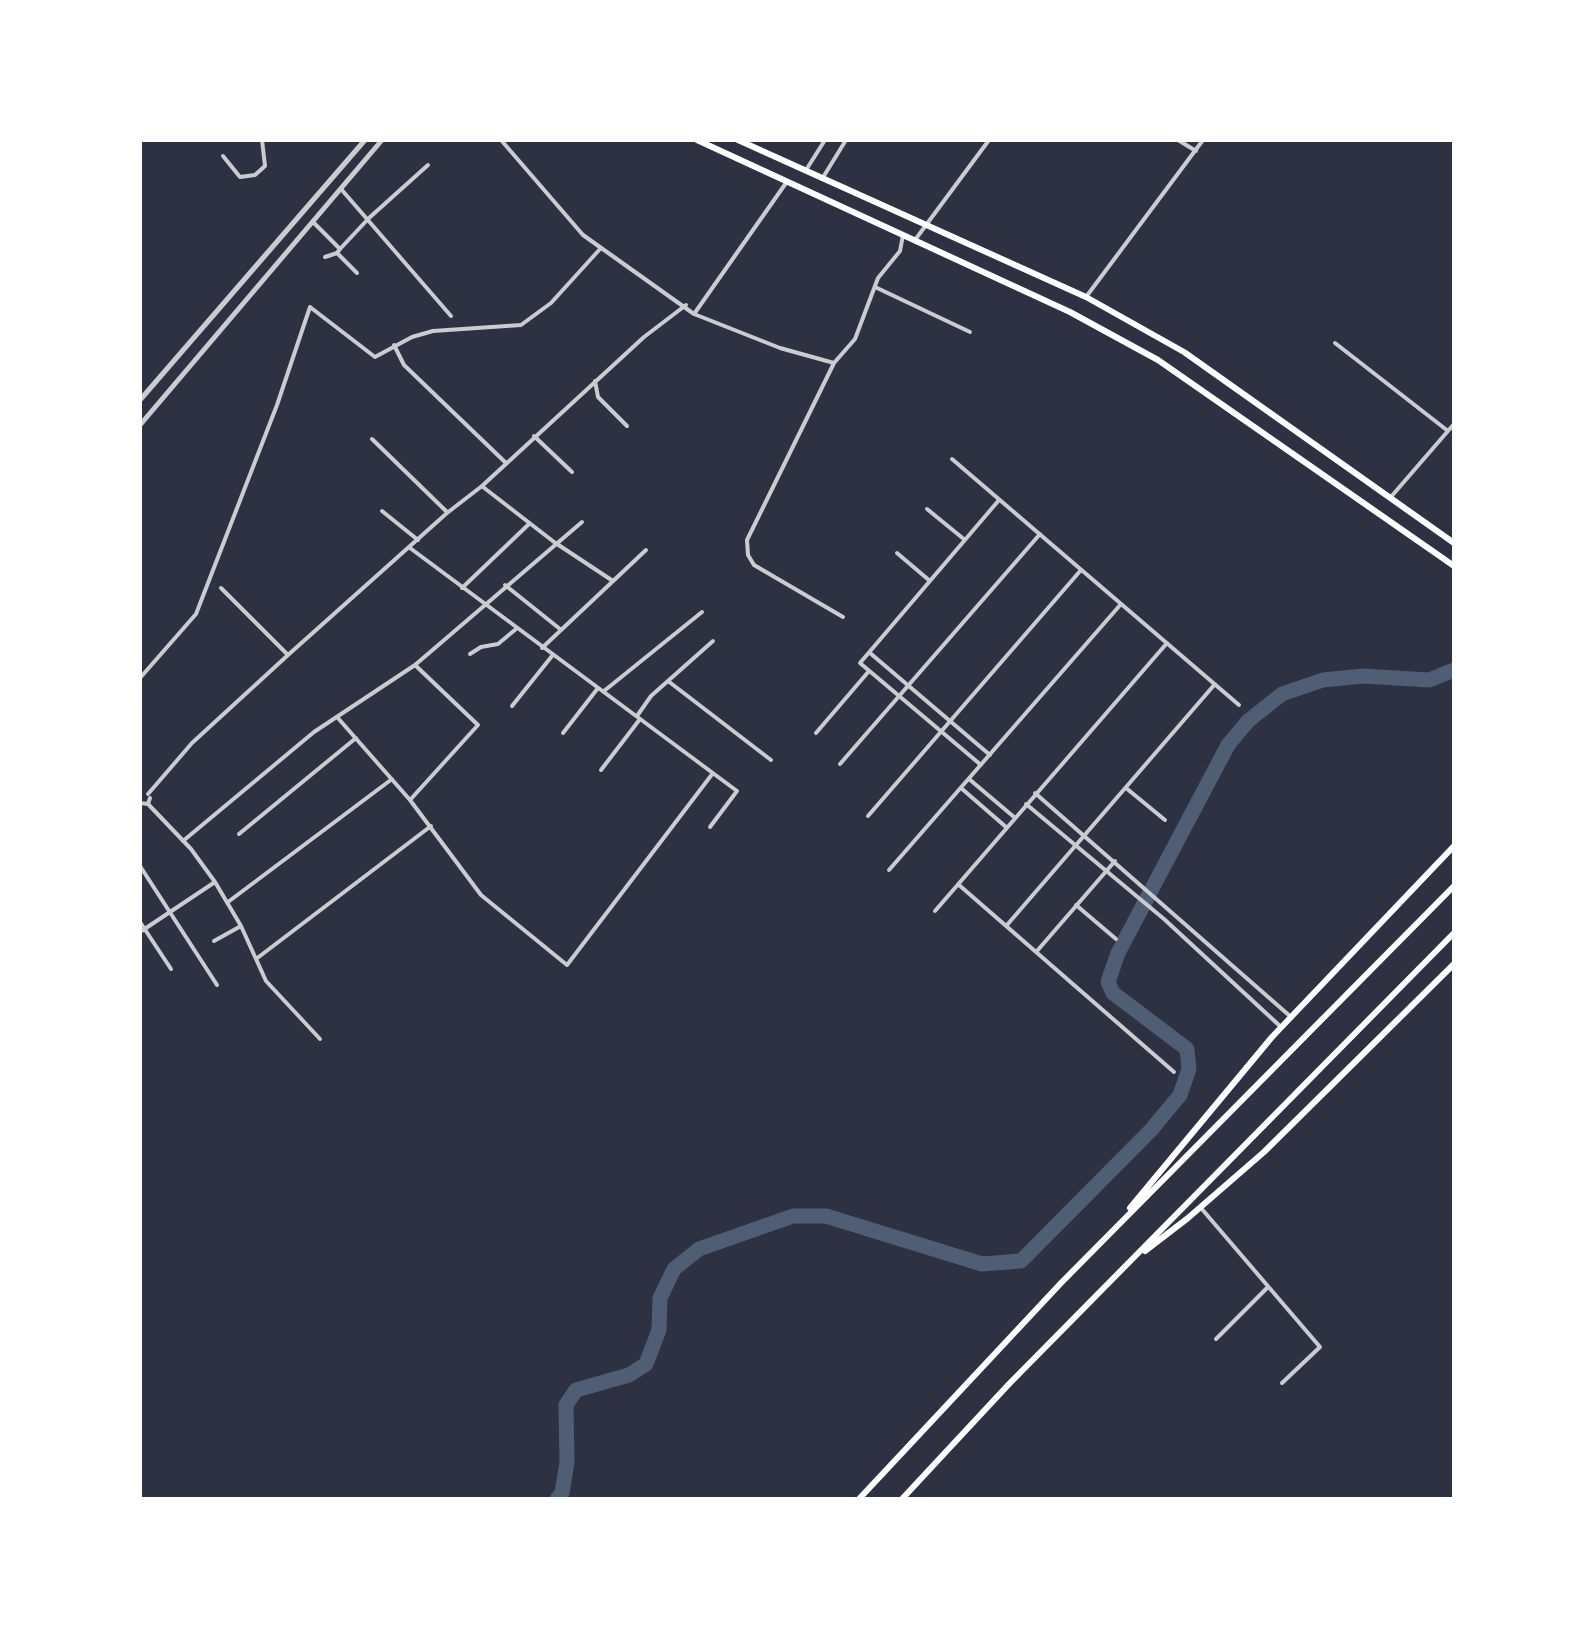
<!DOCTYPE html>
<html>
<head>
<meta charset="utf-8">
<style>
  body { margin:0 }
  #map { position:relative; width:1594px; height:1639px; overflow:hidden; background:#2d3142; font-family:Commissioner,sans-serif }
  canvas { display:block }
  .frame { position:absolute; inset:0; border:142px solid #fff; pointer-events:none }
</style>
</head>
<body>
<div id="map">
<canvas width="1594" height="1639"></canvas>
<div class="frame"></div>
</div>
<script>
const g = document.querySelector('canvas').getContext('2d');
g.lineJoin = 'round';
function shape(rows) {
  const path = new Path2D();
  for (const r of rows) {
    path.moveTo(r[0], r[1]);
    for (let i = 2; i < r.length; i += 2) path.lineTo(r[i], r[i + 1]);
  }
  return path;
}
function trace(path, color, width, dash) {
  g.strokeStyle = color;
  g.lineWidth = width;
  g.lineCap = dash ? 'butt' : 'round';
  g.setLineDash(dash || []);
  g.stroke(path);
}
trace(shape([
  [557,1499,562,1493,567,1462,566,1405,576,1390,629,1375,646,1364,659,1330,660,1298,674,1269,699,1249,793,1216,826,1216,982,1264,1021,1261,1151,1130,1180,1095,1189,1069,1187,1049,1113,993,1108,982,1118,953,1228,745,1248,721,1282,694,1323,680,1363,676,1429,680,1454,670]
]), '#4f5d75', 15);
trace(shape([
  [501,140,583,235,694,314,780,348,834,363,855,339,878,278,900,251,903,235],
  [1178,140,1196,151],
  [223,156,240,177,255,175,265,166,262,140],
  [806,170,825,140],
  [822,179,846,140],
  [341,189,451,316],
  [313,222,340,249,369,218,428,165],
  [915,240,989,140],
  [340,249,337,253,357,273],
  [325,257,337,253],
  [875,287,970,332],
  [1086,297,1203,140],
  [694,314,786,183],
  [1335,343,1448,431],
  [394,345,404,365,506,463],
  [834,363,747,540,748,555,754,565,843,617],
  [595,381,598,397,627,426],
  [534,436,572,472],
  [372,439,447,512],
  [952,459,1239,705],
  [483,487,554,542,613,581],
  [1390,498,1454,424],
  [927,509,965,540],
  [382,511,418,540],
  [410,548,737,791,710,827],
  [897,553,930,581],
  [505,585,560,629],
  [221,588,288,655],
  [462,588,529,524],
  [542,648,646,550],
  [870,653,990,755],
  [470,654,481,647,498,644,516,629],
  [140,678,196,614,277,405,310,307,375,357,412,337,433,331,521,325,551,303,600,249],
  [668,681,771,760],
  [604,691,702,612],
  [512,706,552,656],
  [637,716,651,696,713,641],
  [337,717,410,800,481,895,567,965,713,773],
  [563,733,598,688],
  [816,733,869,671],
  [840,764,1040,534],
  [981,765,860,663,999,500],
  [601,770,640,719],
  [969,779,1014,817],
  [961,788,1006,827],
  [1126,788,1165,820],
  [1035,793,1291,1017],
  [148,794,192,743,288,655,447,513,482,486,644,337,686,305],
  [410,800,478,725,415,665],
  [140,803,148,804,150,798],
  [148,804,191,849,215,882,241,926,266,981,320,1039],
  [1026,804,1164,919,1281,1027],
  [868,816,1081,570],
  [239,834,356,738],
  [183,841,314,732,415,665,582,522],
  [140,866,217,985],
  [889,870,1121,604],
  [959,885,1174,1072],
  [228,902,392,779],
  [1076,905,1116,939],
  [935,911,1167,643],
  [140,922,171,969],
  [1007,925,1215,684],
  [140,932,215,882],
  [214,941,241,926],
  [1037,951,1115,861],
  [256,959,431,826],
  [1201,1208,1320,1347,1282,1383],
  [1216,1339,1268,1287]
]), '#caccd0', 4);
trace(shape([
  [140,400,365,140],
  [140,425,382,140]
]), '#caccd0', 5);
trace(shape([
  [697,140,1070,312,1158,360,1454,566],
  [738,140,1086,297,1184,352,1454,543]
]), '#fff', 6);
trace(shape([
  [1130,1208,1272,1037,1454,846],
  [1145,1251,1188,1218,1264,1152,1454,964],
  [859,1499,1061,1283,1454,886],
  [902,1499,1009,1384,1454,933]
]), '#fff', 6);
</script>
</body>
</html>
